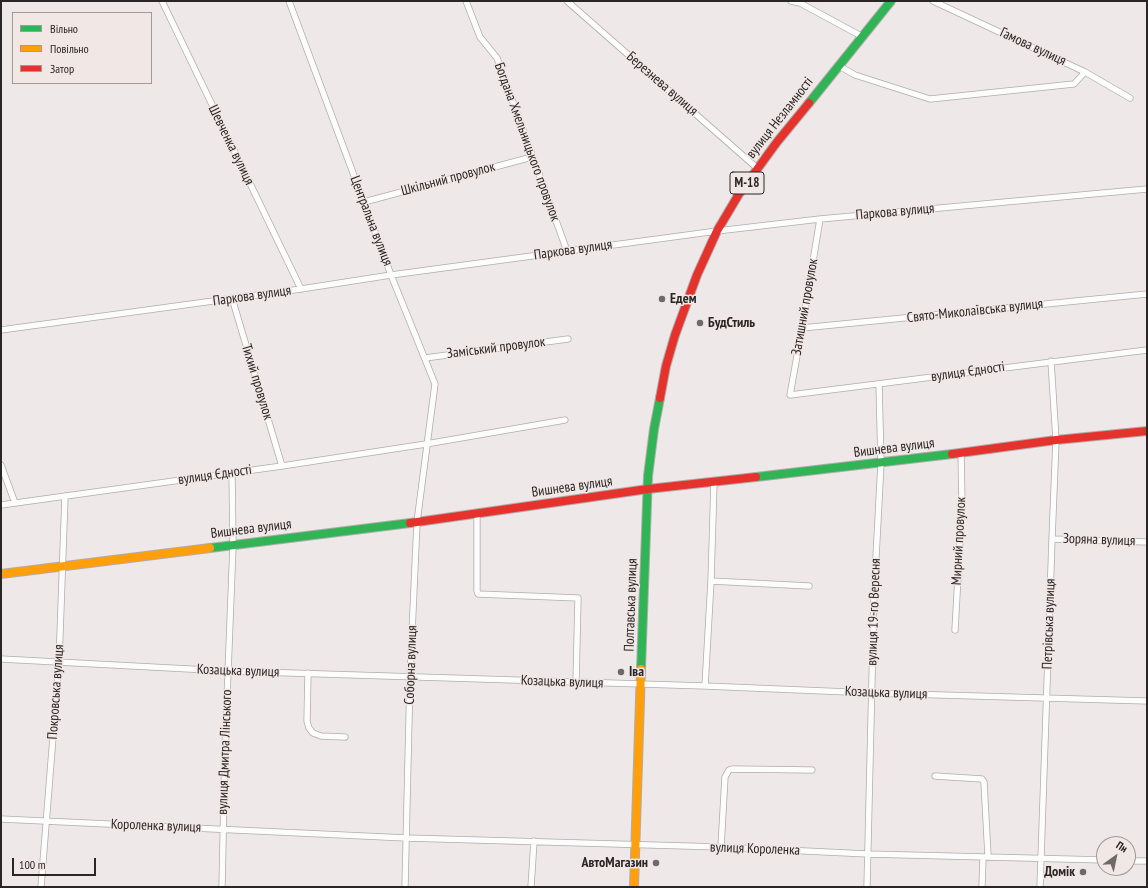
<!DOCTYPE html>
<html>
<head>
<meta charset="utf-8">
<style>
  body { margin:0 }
  #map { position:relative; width:1148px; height:888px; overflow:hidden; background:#eee9e8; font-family:"PT Sans Narrow",sans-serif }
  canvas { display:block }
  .frame { position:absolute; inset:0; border:2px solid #292625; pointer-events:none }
  .legend { position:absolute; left:12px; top:12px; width:140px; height:72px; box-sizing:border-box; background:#f1e7e5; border:1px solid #a19a98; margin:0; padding:5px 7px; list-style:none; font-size:12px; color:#292625 }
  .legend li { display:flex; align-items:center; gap:8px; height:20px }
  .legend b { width:20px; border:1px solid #a19a98 }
  .north { position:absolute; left:1096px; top:836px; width:40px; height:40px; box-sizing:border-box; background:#f1e7e5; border:1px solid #a19a98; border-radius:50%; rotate:33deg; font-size:11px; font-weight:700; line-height:16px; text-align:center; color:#292625 }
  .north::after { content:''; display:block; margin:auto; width:14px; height:18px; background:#6e6a69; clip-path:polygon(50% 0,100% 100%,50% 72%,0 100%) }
  .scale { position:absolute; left:12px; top:858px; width:84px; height:18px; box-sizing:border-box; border:2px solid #292625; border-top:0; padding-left:5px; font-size:12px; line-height:14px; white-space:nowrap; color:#292625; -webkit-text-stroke:3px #f1e7e5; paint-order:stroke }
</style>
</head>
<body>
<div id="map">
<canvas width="1148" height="888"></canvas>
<div class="frame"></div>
<ul class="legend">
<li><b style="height:5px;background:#30b455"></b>Вільно</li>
<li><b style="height:5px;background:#ff9f0a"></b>Повільно</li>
<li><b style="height:5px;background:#e5322d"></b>Затор</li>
</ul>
<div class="north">Пн</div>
<div class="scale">100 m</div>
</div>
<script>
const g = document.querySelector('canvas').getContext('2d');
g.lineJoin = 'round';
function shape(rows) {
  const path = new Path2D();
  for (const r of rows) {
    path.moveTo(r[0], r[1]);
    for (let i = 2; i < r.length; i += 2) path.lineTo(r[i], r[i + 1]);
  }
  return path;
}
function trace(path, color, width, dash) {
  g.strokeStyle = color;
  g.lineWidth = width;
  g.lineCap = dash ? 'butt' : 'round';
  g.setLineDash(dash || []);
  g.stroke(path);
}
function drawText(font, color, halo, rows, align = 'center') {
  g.font = font + ' "PT Sans Narrow",sans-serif';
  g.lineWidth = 3;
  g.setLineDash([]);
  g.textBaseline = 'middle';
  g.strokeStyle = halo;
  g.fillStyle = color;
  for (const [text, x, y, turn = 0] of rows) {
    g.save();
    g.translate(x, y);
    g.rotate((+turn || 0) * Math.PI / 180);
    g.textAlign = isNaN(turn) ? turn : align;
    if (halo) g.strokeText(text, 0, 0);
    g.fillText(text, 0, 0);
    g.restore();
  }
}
const street = shape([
  [162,1,301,289],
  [289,1,391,275,435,384,417,522,410,677,405,887],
  [466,1,480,37,497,58,567,251],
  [567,1,757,168],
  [791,1,800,3,863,37],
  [933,1,1085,72,1130,98],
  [839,66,855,75,930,99,1074,84,1085,72],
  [364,202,532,157],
  [820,219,802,328,790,395,1147,350],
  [232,298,282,466],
  [802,328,1147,294],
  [1,330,301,289,391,275,717,231,820,219,1147,189],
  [425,358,568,339],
  [1,465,15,503],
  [1,505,282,466,426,444,565,420],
  [477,514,477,591,478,594,578,598,576,683],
  [1052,539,1147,542],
  [711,581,809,586],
  [955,630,962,505,961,452],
  [1,659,227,671,705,686,872,693,1147,701],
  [308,673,307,721,309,728,313,733,321,736,345,737],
  [705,686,711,581,714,482],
  [935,776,982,779,984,782,988,856],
  [1,819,406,838,721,847,868,854,1104,860],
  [721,847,725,777,729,770,732,769,812,770],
  [1128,861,1147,861],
  [41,887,59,662,65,496],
  [222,887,225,749,233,545,232,472],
  [531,887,534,841],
  [867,887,874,595,881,463,879,384],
  [982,887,983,857],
  [1040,887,1052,539,1056,440,1051,361]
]);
const fast = shape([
  [809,103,891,1],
  [756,477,952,454],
  [210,548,410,523],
  [641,669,648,476,654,429,660,398]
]);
const slow = shape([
  [1,574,210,548],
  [634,887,641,669]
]);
const jam = shape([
  [660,398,666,366,675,335,697,275,717,231,739,194,777,142,809,103],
  [952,454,1056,440,1147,431],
  [410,523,648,489,756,477]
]);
trace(street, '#b0acab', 7);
trace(fast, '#b0acab', 10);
trace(slow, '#b0acab', 10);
trace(jam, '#b0acab', 10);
trace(street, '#fcfcfc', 5.5);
trace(fast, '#30b455', 8);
trace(slow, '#ff9f0a', 8);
trace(jam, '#e5322d', 8);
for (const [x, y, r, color] of [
  [662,299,4,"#6e6a69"],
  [700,323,4,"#6e6a69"],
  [621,672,4,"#6e6a69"],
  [656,863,4,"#6e6a69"],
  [1083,872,4,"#6e6a69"]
]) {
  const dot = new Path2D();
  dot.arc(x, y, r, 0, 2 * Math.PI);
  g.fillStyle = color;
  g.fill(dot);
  trace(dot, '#f1e7e5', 1.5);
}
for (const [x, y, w] of [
  [747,183,34]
]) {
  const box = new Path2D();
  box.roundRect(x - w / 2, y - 11, w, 22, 3);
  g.fillStyle = '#f1e7e5';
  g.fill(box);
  trace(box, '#292625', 1);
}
drawText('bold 13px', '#292625', null, [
  ["М-18",747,183]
]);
drawText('14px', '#292625', '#f1e7e5', [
  ["Гамова вулиця",1033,47,25],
  ["Березнева вулиця",662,84,41],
  ["вулиця Незламності",780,118,-52],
  ["Богдана Хмельницького провулок",527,142,70],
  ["Шевченка вулиця",231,145,64],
  ["Шкільний провулок",448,179,-15],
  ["Паркова вулиця",895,212,-5],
  ["Центральна вулиця",371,221,69],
  ["Паркова вулиця",573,250,-8],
  ["Паркова вулиця",252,296,-8],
  ["Затишний провулок",805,307,-80],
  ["Свято-Миколаївська вулиця",975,311,-6],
  ["Заміський провулок",496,348,-7],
  ["вулиця Єдності",968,372,-8],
  ["Тихий провулок",257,382,73],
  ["Вишнева вулиця",894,448,-7],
  ["вулиця Єдності",215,475,-8],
  ["Вишнева вулиця",572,487,-8],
  ["Вишнева вулиця",251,529,-7],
  ["Зоряна вулиця",1099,540,2],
  ["Мирний провулок",959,541,-87],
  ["Полтавська вулиця",631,605,-88],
  ["вулиця 19-го Вересня",874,612,-88],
  ["Петрівська вулиця",1049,624,-88],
  ["Соборна вулиця",411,665,-88],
  ["Козацька вулиця",238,671,2],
  ["Козацька вулиця",562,682,2],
  ["Покровська вулиця",56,692,-86],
  ["Козацька вулиця",886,693,2],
  ["вулиця Дмитра Лінського",225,752,-88],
  ["Короленка вулиця",156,826,2],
  ["вулиця Короленка",755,849,2]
]);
drawText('bold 14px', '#292625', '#f1e7e5', [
  ["Едем",670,299],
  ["БудСтиль",708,323],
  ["Іва",629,672],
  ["АвтоМагазин",648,863,"right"],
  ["Домік",1075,872,"right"]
], 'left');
</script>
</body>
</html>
